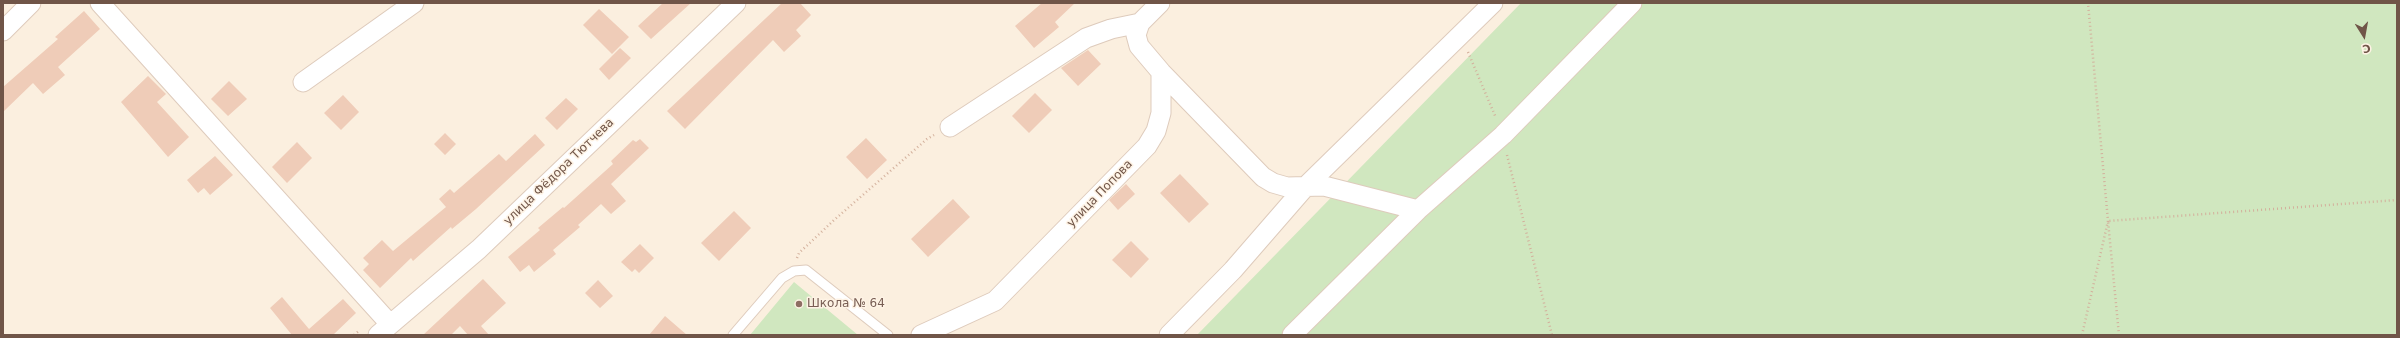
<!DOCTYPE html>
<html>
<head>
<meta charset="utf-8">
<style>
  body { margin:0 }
  #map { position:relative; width:2400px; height:338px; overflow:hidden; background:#fbefdf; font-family:"DejaVu Sans",sans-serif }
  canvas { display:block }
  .frame { position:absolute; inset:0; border:4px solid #705548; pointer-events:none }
  .north { position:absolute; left:2344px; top:16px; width:40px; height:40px; -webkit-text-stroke:3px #fef3e5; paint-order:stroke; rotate:169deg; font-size:11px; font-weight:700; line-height:16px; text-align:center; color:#705548 }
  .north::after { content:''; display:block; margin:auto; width:14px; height:18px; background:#705548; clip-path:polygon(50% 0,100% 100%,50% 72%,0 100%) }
</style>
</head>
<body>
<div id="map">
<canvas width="2400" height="338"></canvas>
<div class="frame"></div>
<div class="north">С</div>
</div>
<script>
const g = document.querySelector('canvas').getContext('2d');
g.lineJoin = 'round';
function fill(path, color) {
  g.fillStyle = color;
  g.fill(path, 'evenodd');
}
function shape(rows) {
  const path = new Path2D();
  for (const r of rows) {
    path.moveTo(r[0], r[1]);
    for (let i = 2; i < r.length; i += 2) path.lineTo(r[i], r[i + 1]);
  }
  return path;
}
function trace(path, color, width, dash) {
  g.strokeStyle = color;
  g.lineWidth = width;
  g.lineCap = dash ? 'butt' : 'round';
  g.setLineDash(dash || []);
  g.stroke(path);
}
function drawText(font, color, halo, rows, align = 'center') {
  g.font = font + ' "DejaVu Sans",sans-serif';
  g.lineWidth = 3;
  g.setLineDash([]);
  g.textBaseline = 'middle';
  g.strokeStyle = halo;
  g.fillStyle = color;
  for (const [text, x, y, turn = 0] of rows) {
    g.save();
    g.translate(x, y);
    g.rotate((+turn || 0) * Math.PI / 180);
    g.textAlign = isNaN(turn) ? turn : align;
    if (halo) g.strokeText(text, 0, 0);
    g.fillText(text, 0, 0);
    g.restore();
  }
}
fill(shape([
  [1521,3,2397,3,2397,335,1197,335],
  [794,282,858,335,750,335]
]), '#d0e7bf');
fill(shape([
  [663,3,691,3,651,39,638,26],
  [782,3,800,3,811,15,796,30,801,36,784,52,773,40,685,129,667,111],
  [1042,3,1075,3,1055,22,1059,27,1034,48,1015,26],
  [599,9,629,37,612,54,583,25],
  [84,11,100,29,58,67,65,75,43,94,33,83,3,112,3,87,58,39,55,37],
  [620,48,631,58,609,80,599,69],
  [1088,50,1101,64,1078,86,1061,68],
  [148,76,166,94,157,102,189,137,168,157,121,102],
  [229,81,247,99,228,116,211,99],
  [1035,93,1052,110,1029,133,1012,116],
  [343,95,359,112,341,130,324,113],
  [566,98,578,109,557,130,545,118],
  [445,133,456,144,445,155,434,144],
  [535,134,545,145,476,209,452,229,451,227,413,261,411,258,380,288,363,270,369,264,363,258,382,240,393,251,446,207,439,199,450,189,454,193,499,154,506,161],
  [866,138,887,160,867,179,846,157],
  [640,139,649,148,611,184,626,201,611,214,601,204,578,225,580,227,553,250,556,254,534,272,529,265,520,272,508,257,540,230,538,228,563,207,564,208,613,164,611,161,633,140,636,142],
  [297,142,312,158,287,183,272,167],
  [215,156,233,175,210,195,204,188,198,193,187,180],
  [1180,174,1209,204,1189,223,1160,193],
  [1126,184,1135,194,1118,210,1109,200],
  [953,199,970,217,928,257,911,239],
  [734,211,751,228,719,261,701,243],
  [1131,241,1149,259,1131,278,1112,260],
  [640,244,654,258,639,273,635,269,632,272,621,262],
  [483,279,506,303,481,326,489,335,468,335,460,326,451,335,423,335],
  [598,280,613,296,600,308,585,293],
  [282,297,309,329,343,299,356,313,333,335,292,335,270,308],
  [665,316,687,335,649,335]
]), '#efccb8');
const lane = shape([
  [733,335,782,278,794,271,806,270,888,335]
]);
const street = shape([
  [100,3,390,324],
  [3,31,31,3],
  [1161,72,1263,177,1273,183,1287,187,1324,186,1418,210],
  [303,82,414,3],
  [950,127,1086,38,1111,29,1140,23],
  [378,335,479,249,736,3],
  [921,335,995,301,1147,146,1156,131,1161,113,1161,72,1139,46,1136,35,1140,23,1160,3],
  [1169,335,1233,270,1306,186,1493,3],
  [1292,335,1418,210,1503,135,1632,3]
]);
trace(lane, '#decbbc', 11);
trace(street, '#decbbc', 21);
trace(shape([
  [1468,52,1496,118],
  [1507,155,1552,335],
  [797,258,799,253,833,221,927,139,934,135],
  [354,335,360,330],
  [2082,335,2108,221,2088,3],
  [2119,335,2108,221,2397,200]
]), '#d3b09c', 2.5, [1, 3]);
trace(lane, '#fff', 9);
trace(street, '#fff', 19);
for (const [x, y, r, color] of [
  [799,304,4,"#8d6e63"]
]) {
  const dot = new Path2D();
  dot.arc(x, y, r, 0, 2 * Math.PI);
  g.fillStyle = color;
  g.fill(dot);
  trace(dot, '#fef3e5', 1.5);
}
drawText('12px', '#705548', '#fef3e5', [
  ["улица Фёдора Тютчева",559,172,-44],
  ["улица Попова",1100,194,-46]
]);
drawText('12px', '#785e54', '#fef3e5', [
  ["Школа № 64",807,304]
], 'left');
</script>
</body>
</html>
